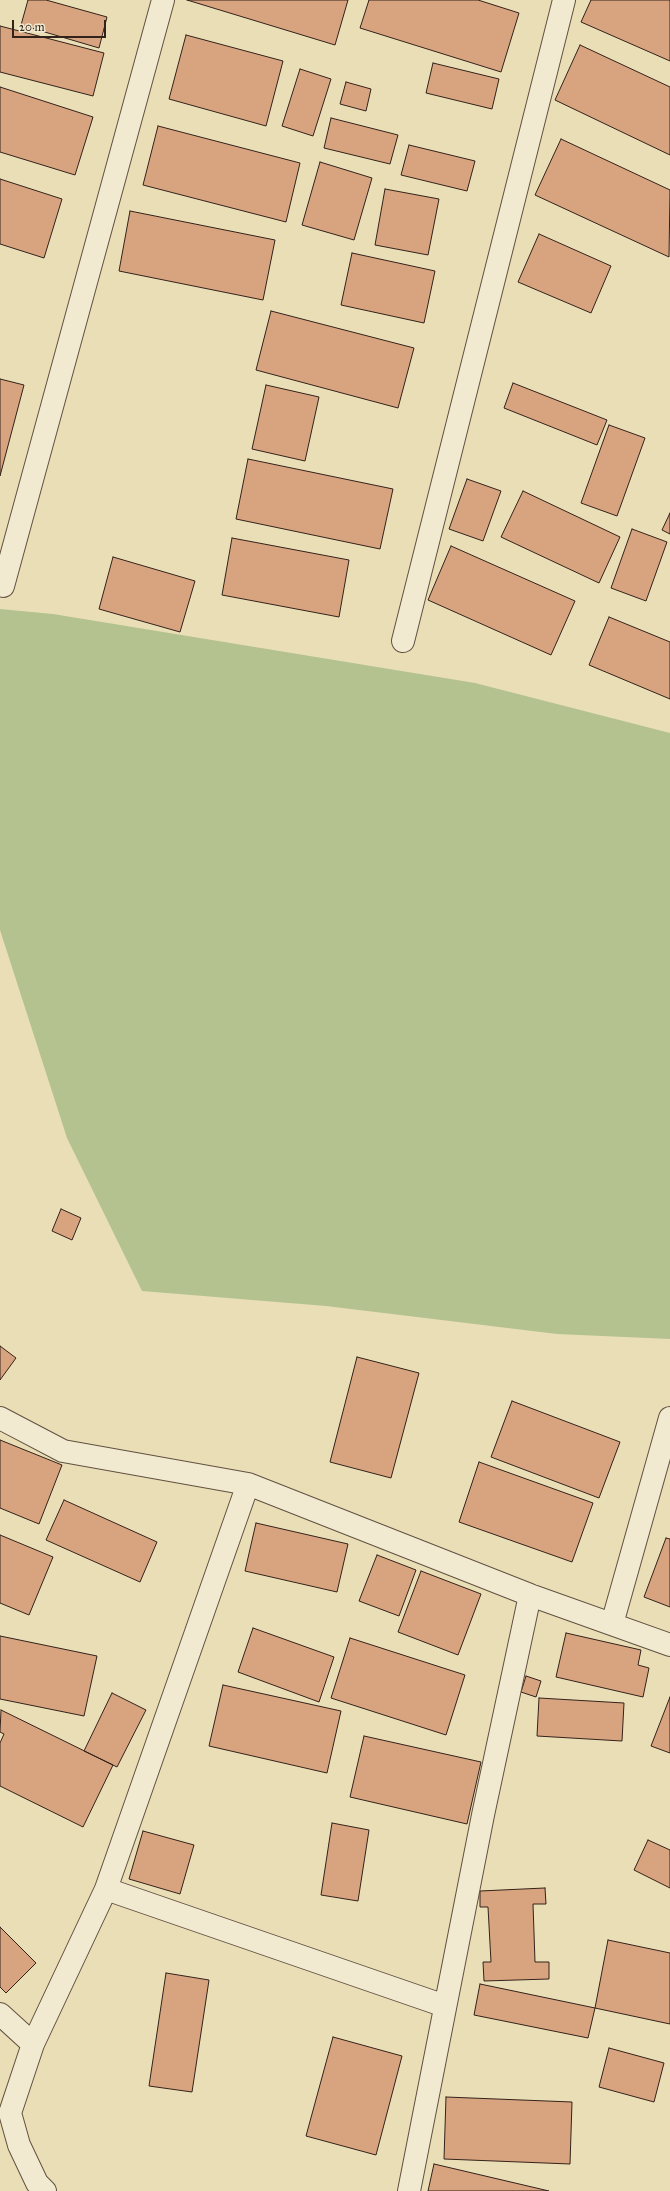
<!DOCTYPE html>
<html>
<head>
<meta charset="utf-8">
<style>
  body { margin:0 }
  #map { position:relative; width:670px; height:2191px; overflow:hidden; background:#eadeb6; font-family:"IM FELL Great Primer",serif }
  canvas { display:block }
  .scale { position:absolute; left:12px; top:20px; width:94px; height:18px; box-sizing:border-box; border:2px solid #33221a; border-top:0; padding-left:5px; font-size:12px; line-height:14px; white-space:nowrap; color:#33221a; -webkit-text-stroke:3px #f1ead0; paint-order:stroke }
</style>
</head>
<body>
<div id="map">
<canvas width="670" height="2191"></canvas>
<div class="scale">20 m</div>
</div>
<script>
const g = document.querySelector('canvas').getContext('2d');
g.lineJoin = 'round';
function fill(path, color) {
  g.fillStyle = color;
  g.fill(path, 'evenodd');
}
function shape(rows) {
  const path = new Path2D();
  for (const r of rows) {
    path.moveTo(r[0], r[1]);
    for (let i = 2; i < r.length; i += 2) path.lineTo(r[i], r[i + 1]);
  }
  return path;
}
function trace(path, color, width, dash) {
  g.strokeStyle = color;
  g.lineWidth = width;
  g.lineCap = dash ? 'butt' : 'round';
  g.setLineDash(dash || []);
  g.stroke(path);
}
fill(shape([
  [0,609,53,614,475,683,670,733,670,1339,557,1334,326,1306,142,1291,67,1138,0,930]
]), '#b4c290');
const building = shape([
  [28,0,46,0,107,17,99,48,21,25,28,0],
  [187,0,348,0,335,45,187,0],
  [369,0,478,0,519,13,501,72,360,28,369,0],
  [591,0,670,0,670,61,581,22,591,0],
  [0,26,104,53,93,96,0,72,0,26],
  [186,35,283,61,266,126,169,99,186,35],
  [580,45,670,87,670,155,555,100,580,45],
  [433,63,499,79,492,109,426,93,433,63],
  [300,69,331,79,313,136,282,126,300,69],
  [346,82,371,89,366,111,340,104,346,82],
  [0,87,93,117,75,175,0,152,0,87],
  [331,118,398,135,390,164,324,148,331,118],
  [158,126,300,163,286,222,143,185,158,126],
  [561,139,670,190,669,257,535,195,561,139],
  [409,145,475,161,467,191,401,175,409,145],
  [320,162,372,178,354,240,302,225,320,162],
  [0,179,62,199,44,258,0,244,0,179],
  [385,189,439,199,428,255,375,245,385,189],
  [130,211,275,240,263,300,119,271,130,211],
  [539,234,611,266,591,313,518,282,539,234],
  [352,253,435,271,424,323,341,305,352,253],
  [271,311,414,348,398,408,256,370,271,311],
  [0,379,24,385,0,476,0,379],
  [513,383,607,420,597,445,504,408,513,383],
  [266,385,319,397,305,461,252,449,266,385],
  [609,425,645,438,617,516,581,503,609,425],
  [248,459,393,489,380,549,236,519,248,459],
  [467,479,501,491,483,541,449,529,467,479],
  [523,491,620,537,599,583,501,537,523,491],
  [670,513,670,534,662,530,670,513],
  [632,529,667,542,646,601,611,588,632,529],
  [232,538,349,560,339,617,222,595,232,538],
  [451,546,575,601,551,655,428,600,451,546],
  [113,557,195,581,180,632,99,609,113,557],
  [609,617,670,642,670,699,589,665,609,617],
  [61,1209,81,1218,72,1240,52,1231,61,1209],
  [0,1346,16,1358,0,1380,0,1346],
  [357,1357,419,1373,391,1478,330,1462,357,1357],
  [512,1401,620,1442,599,1498,491,1457,512,1401],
  [0,1440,62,1465,39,1524,0,1508,0,1440],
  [479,1462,593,1503,572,1562,459,1522,479,1462],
  [64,1500,157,1542,140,1582,46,1540,64,1500],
  [256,1523,348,1544,337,1592,245,1571,256,1523],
  [0,1535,53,1557,29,1615,0,1603,0,1535],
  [666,1538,670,1539,670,1607,644,1597,666,1538],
  [377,1555,416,1570,399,1616,359,1601,377,1555],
  [421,1571,481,1594,458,1655,398,1632,421,1571],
  [253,1628,334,1657,319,1702,238,1672,253,1628],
  [566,1633,641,1650,638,1665,649,1668,643,1697,556,1677,566,1633],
  [0,1636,97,1656,84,1716,0,1699,0,1636],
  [350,1638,465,1675,446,1735,331,1698,350,1638],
  [526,1676,541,1681,536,1697,521,1692,526,1676],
  [223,1685,341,1711,327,1773,209,1746,223,1685],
  [112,1693,146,1710,117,1767,84,1751,112,1693],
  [670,1697,670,1753,651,1746,670,1697],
  [539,1698,624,1703,622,1741,537,1736,539,1698],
  [1,1710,113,1765,83,1827,0,1786,0,1743,4,1734,0,1732,1,1710],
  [364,1736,481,1762,467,1824,350,1797,364,1736],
  [332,1823,369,1830,358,1901,321,1895,332,1823],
  [143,1831,194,1845,180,1894,129,1879,143,1831],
  [648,1840,670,1850,670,1888,634,1870,648,1840],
  [545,1888,546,1904,533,1904,535,1962,549,1962,549,1979,484,1981,483,1962,491,1962,488,1907,480,1907,480,1891,545,1888],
  [0,1927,36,1963,6,1993,0,1987,0,1927],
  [608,1940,670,1953,670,2024,595,2008,608,1940],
  [166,1973,209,1980,192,2092,149,2086,166,1973],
  [480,1984,595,2008,588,2038,474,2015,480,1984],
  [333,2037,402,2056,376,2155,306,2136,333,2037],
  [609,2048,664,2063,654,2102,599,2087,609,2048],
  [446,2097,572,2102,570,2164,444,2159,446,2097],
  [434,2164,549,2191,428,2191,434,2164]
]);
fill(building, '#d8a480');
trace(building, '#33221a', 1);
const minor = shape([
  [3,586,163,0],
  [403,641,564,0],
  [0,1418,63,1451,248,1484,530,1595,670,1645],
  [612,1624,670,1418],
  [106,1889,445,2006],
  [0,2014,33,2044,106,1889,248,1484],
  [33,2044,10,2113,19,2145,37,2183,45,2191],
  [409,2191,483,1815,530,1595]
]);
trace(minor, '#615141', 24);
trace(minor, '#f1ead0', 22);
</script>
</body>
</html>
